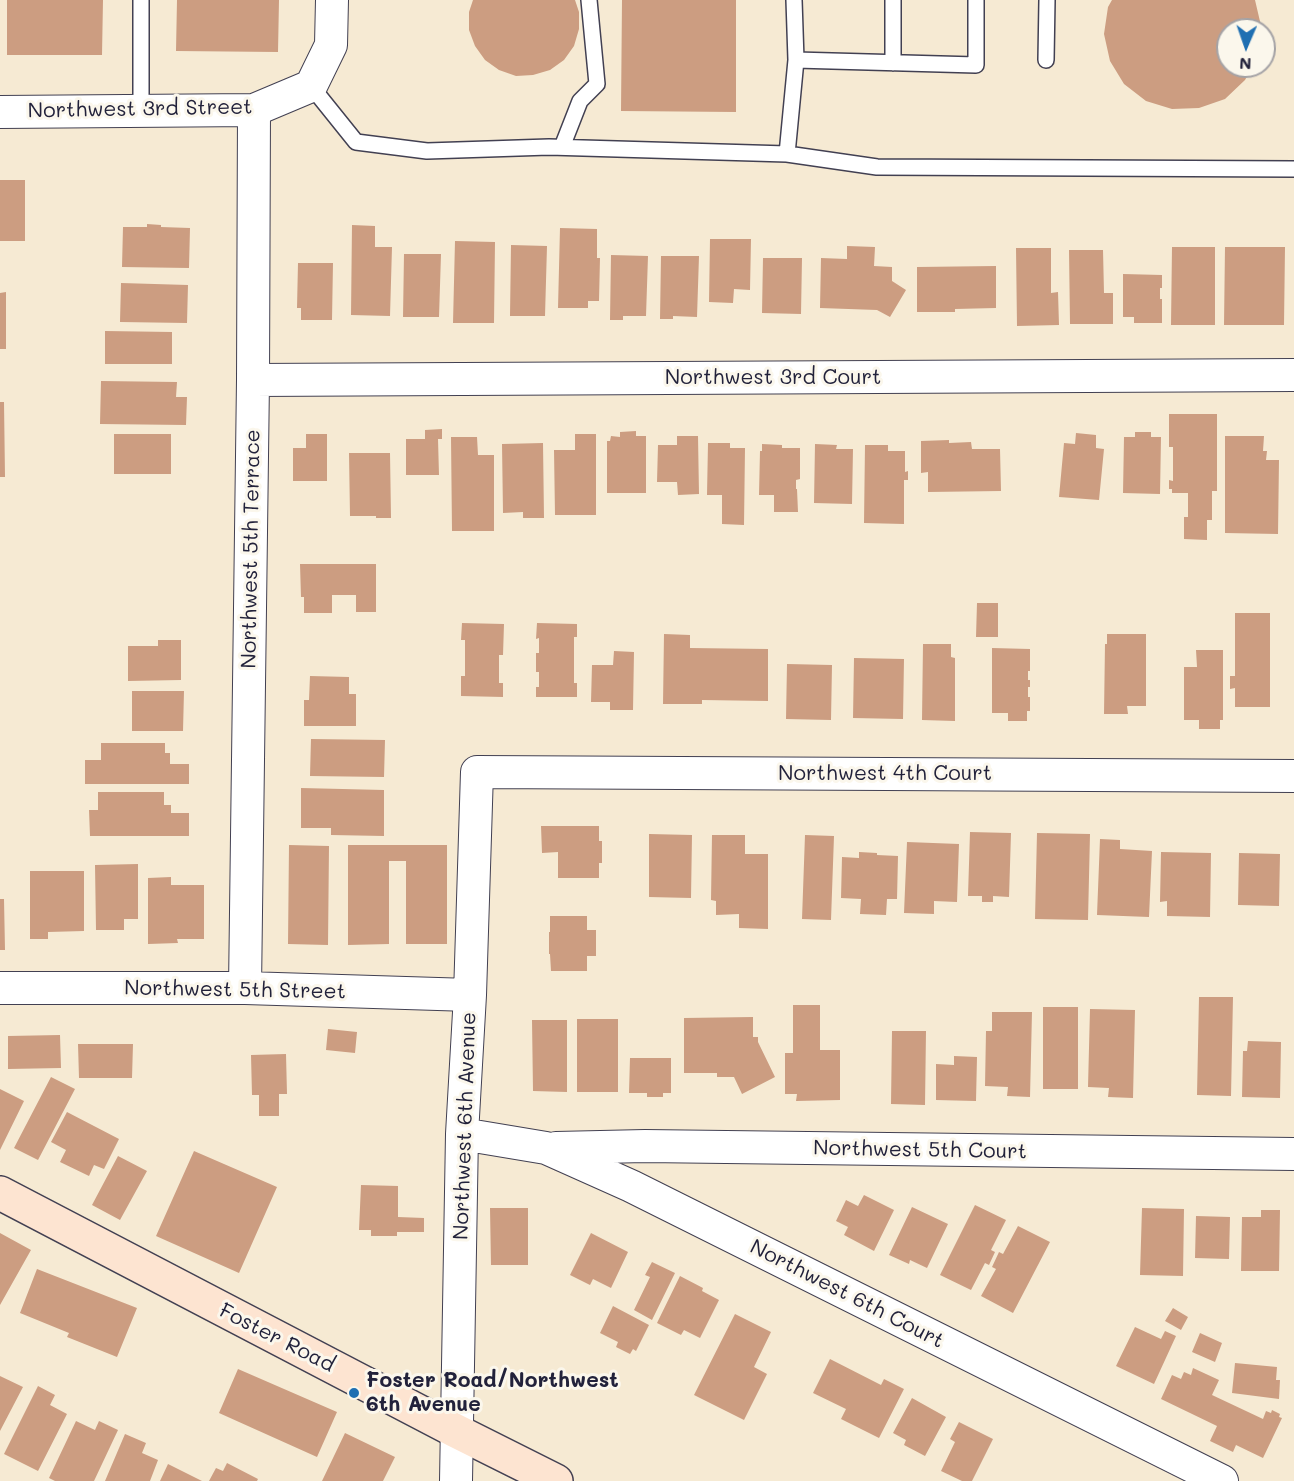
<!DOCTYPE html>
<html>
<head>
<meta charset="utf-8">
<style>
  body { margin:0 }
  #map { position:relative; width:1294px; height:1481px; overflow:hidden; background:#f6ead3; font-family:Mali,sans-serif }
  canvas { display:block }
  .north { position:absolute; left:1216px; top:18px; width:60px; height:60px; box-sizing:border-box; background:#fbf7ec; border:2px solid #a4a2a5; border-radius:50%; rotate:182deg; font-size:16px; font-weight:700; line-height:24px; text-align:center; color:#22223b }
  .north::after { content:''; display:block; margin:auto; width:21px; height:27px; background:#1f6fb2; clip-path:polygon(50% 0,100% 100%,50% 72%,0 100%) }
</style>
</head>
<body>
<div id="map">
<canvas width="1294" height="1481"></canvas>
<div class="north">N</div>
</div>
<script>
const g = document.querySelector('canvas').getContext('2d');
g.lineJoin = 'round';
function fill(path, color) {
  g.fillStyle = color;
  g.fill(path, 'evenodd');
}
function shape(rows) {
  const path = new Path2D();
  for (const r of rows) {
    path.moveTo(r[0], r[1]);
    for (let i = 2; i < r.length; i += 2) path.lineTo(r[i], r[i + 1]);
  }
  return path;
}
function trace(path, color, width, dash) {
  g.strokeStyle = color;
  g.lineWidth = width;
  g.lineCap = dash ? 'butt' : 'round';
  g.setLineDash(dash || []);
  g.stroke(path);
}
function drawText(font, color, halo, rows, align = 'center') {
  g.font = font + ' Mali,sans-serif';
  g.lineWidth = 6;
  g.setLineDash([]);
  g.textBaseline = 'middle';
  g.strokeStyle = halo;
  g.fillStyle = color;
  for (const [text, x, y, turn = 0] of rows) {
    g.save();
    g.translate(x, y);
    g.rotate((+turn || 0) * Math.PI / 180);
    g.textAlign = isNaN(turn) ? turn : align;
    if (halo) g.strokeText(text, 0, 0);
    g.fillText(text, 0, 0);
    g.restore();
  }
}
fill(shape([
  [7,0,103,0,102,55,7,55],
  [177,0,279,0,278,52,176,51],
  [473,0,575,0,579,12,579,29,574,46,564,60,550,70,533,75,516,76,499,70,485,60,475,46,469,30,469,12],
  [622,0,736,0,736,112,621,111],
  [1112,0,1255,0,1262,30,1228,30,1228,66,1253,66,1245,80,1225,99,1199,108,1172,109,1146,101,1124,84,1110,61,1104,34,1108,7],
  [0,180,25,180,25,241,0,241],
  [147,224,161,225,161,227,190,228,189,268,122,267,123,227,147,227],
  [352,225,375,226,375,247,392,247,390,316,351,315],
  [560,228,597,229,597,258,600,258,599,301,588,301,588,308,558,308],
  [710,239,751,239,750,290,734,289,733,303,709,302],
  [455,241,495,242,494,323,453,323],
  [511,245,547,246,545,316,510,316],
  [847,246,875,247,874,266,892,267,892,281,906,290,890,317,877,310,820,308,821,258,847,259],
  [1172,247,1215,247,1215,325,1171,325],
  [1225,247,1285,247,1284,325,1224,325],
  [1016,248,1051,248,1051,293,1058,292,1059,325,1017,326],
  [1069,250,1103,250,1104,293,1113,293,1113,324,1070,324],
  [404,254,441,254,439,317,403,317],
  [611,255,648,256,646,316,623,316,623,320,610,320],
  [661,256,699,256,697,317,673,316,673,319,660,319],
  [763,258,802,258,801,314,762,313],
  [298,263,333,263,332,320,301,320,301,308,297,308],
  [996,266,996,308,955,309,955,312,917,312,917,267],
  [1123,274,1162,275,1162,288,1160,288,1160,299,1162,299,1162,323,1134,323,1134,317,1123,317],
  [121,283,188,285,187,323,120,322],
  [6,292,6,349,0,349,0,293],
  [105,331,172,332,172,364,105,364],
  [101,381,177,382,176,397,187,397,186,425,100,424],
  [0,402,4,402,5,477,0,477],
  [1169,414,1217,414,1217,491,1212,491,1212,520,1207,520,1207,540,1184,539,1184,517,1188,517,1188,493,1172,493,1172,489,1169,489,1169,480,1173,481,1173,447,1169,447],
  [442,429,442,439,438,439,439,475,406,475,406,439,425,439,425,430],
  [636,431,636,436,646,436,646,493,607,493,607,441,610,441,611,436,620,437,620,432],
  [1135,432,1151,432,1151,437,1161,437,1160,494,1123,493,1124,437,1135,437],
  [1076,433,1096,435,1096,448,1104,449,1099,500,1059,497,1064,443,1075,444],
  [114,434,171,434,171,474,114,474],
  [306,434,327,434,327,481,293,481,293,448,306,448],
  [575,434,596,434,596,515,555,515,554,450,575,450],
  [677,436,698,436,699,494,678,495,677,482,657,482,658,445,677,445],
  [1225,436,1264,436,1263,451,1267,451,1266,460,1279,460,1278,534,1225,533],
  [451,437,477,437,478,455,494,455,494,531,452,531],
  [949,440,949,443,971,442,972,449,1000,449,1001,491,928,492,928,472,921,473,921,441],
  [543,443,544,518,523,518,523,512,503,513,502,444],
  [708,443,730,443,730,448,745,448,744,525,722,524,722,495,707,495],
  [762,444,782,445,782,448,800,448,800,479,796,480,796,489,797,489,798,512,774,512,774,495,759,495,760,451,762,451],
  [815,444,837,445,836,449,853,449,852,504,814,503],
  [865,445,888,445,888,451,905,451,905,472,908,471,908,480,904,480,904,524,864,523],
  [349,453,390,453,391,518,376,518,376,516,350,516],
  [300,564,376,564,376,612,356,612,356,595,332,595,332,613,304,613,304,597,301,597],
  [977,603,998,603,998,637,976,637],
  [1235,613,1270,613,1270,707,1235,707,1235,688,1230,689,1230,676,1235,676],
  [462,623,504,624,503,655,499,655,499,683,503,683,503,697,461,696,461,676,465,676,465,640,461,640],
  [537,623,577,624,577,637,574,637,574,683,577,683,577,697,536,697,536,687,539,687,539,672,536,672,536,653,539,653,539,638,536,639],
  [664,634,690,635,690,648,768,649,768,701,702,700,702,704,663,704],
  [1107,634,1146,634,1146,706,1127,706,1128,714,1104,714,1105,644,1107,644],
  [158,640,181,640,181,680,128,681,128,646,158,646],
  [923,644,951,644,951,657,955,658,955,721,922,720],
  [992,648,1030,649,1030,671,1028,671,1028,680,1030,680,1030,687,1028,687,1028,697,1030,697,1030,711,1027,711,1027,721,1008,721,1008,713,992,713],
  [1196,650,1223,650,1223,720,1220,720,1220,729,1199,729,1199,720,1184,720,1184,667,1197,667],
  [614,651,634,652,633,710,610,710,610,702,591,702,592,665,613,665],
  [854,658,904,659,903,719,853,718],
  [787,664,832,665,831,720,786,719],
  [310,676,349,677,349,694,356,694,356,726,304,726,304,700,309,700],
  [132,691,184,691,183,731,132,731],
  [311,739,385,740,384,777,310,776],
  [101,743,165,743,165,753,170,753,170,764,189,764,189,784,85,784,85,760,101,760],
  [301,788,384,790,384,836,331,835,331,828,301,828],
  [98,792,164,792,164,805,171,805,171,813,189,813,189,836,90,836,89,810,98,810],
  [541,826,599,826,599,841,602,841,602,863,599,863,599,878,558,878,558,852,542,853],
  [970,832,1011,833,1009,897,993,896,993,902,982,902,982,896,968,896],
  [1037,833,1090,834,1088,920,1035,919],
  [649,834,692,835,691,898,649,897],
  [712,835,745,835,745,854,768,854,768,929,739,928,739,914,716,915,716,901,711,900],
  [805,835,834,836,831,920,802,919],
  [1100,839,1120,840,1120,849,1152,851,1149,917,1097,915],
  [907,842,959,844,957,902,934,901,934,914,904,913],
  [289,845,329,846,328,945,288,944],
  [348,845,447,845,447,944,406,944,406,861,389,861,389,944,348,945],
  [859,852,877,853,877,855,898,856,897,899,887,899,886,915,860,914,861,899,841,898,842,857,859,858],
  [1161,852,1211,853,1210,917,1167,916,1167,901,1160,902],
  [1239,853,1280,854,1279,906,1238,905],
  [138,864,138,919,124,919,124,930,96,930,95,865],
  [30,871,84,871,84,931,48,932,48,939,30,939],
  [171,877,171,885,204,885,204,939,177,939,178,943,148,944,148,878],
  [0,899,4,899,5,950,0,950],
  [550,916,587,916,587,930,596,930,596,956,587,956,587,971,551,971,550,954,549,954,549,932,550,932],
  [1199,997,1233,997,1231,1096,1197,1095],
  [793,1005,820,1005,820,1050,840,1050,840,1100,796,1101,797,1094,785,1094,785,1053,793,1053],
  [1043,1007,1078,1007,1078,1089,1043,1089],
  [1090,1009,1135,1010,1133,1098,1108,1097,1109,1088,1088,1087],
  [992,1012,1032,1012,1030,1097,1007,1096,1008,1087,985,1086,986,1031,992,1031],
  [753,1017,753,1037,758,1037,758,1042,775,1077,742,1094,734,1077,717,1077,717,1073,684,1073,684,1018],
  [577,1019,618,1019,618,1092,577,1092],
  [532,1020,567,1020,567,1092,533,1091],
  [328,1029,357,1032,355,1053,326,1050],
  [892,1031,926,1031,925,1105,891,1104],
  [60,1035,61,1068,8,1069,8,1036],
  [1248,1041,1281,1042,1280,1098,1242,1097,1243,1051,1247,1051],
  [78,1044,133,1044,132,1078,79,1078],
  [286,1054,287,1094,279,1094,279,1116,259,1116,259,1095,252,1095,251,1055],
  [954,1056,977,1057,976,1101,936,1100,936,1064,954,1065],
  [630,1058,671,1058,671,1093,663,1093,663,1097,647,1097,647,1093,629,1093],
  [51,1077,75,1089,38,1160,14,1148],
  [0,1089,24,1101,0,1150],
  [67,1112,119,1139,104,1169,94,1165,89,1176,60,1162,66,1150,51,1142],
  [194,1151,277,1187,239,1273,156,1236],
  [118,1156,147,1171,120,1220,92,1205],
  [361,1185,398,1186,398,1217,424,1218,424,1232,397,1232,397,1236,371,1236,371,1230,359,1230],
  [864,1195,894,1210,874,1251,844,1235,848,1227,836,1221,846,1200,858,1206],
  [975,1205,1006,1220,991,1250,995,1252,989,1265,985,1263,971,1290,940,1275],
  [912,1207,948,1224,927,1268,910,1260,909,1264,889,1255],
  [490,1208,528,1208,528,1265,491,1265],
  [1142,1208,1184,1209,1183,1276,1140,1275],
  [1261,1210,1280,1210,1279,1271,1241,1271,1242,1217,1261,1217],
  [1196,1216,1230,1217,1229,1259,1195,1258],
  [1018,1226,1050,1242,1013,1313,981,1296,996,1269,992,1267,999,1252,1003,1254],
  [0,1233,31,1250,0,1305],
  [591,1233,628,1252,611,1288,593,1279,590,1285,570,1275],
  [652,1262,675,1273,652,1320,634,1310,650,1277,645,1275],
  [37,1269,137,1308,117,1357,67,1337,69,1333,20,1313],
  [680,1276,703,1288,702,1291,719,1300,700,1338,684,1330,681,1335,657,1323],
  [613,1306,649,1325,636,1351,633,1349,630,1354,616,1347,618,1342,600,1333],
  [1173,1308,1188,1317,1181,1330,1165,1321],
  [735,1314,771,1332,754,1367,767,1374,744,1420,694,1395],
  [1135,1327,1161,1339,1165,1331,1176,1336,1154,1384,1116,1366],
  [1200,1333,1222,1343,1215,1362,1192,1352],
  [830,1359,881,1385,884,1379,904,1389,879,1438,841,1419,846,1409,813,1393],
  [1235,1363,1277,1367,1276,1380,1280,1380,1279,1399,1232,1393],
  [1193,1368,1219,1380,1212,1395,1263,1419,1266,1411,1271,1413,1272,1410,1280,1414,1279,1417,1282,1418,1263,1458,1236,1445,1233,1452,1210,1441,1217,1426,1161,1399,1172,1375,1181,1379,1184,1372,1191,1375],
  [238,1369,337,1412,317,1457,219,1413],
  [0,1376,23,1387,0,1431],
  [38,1386,55,1395,50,1405,67,1414,38,1471,4,1454],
  [912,1398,946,1417,925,1456,904,1445,906,1440,893,1433],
  [76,1421,95,1430,99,1421,118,1430,94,1481,55,1481,49,1478],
  [959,1422,993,1439,972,1481,962,1481,941,1471,955,1442,950,1439],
  [345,1433,395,1457,383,1481,322,1481],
  [125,1434,146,1443,142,1453,158,1460,150,1481,105,1481],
  [227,1463,258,1479,257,1481,209,1481,216,1468,223,1471],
  [168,1464,202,1481,160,1481]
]), '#cc9d81');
const lane = shape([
  [141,0,141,111],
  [893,0,893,63],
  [796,60,976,65,976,0],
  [1046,60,1047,0],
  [311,86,356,142,427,151,549,147,787,154,877,167,1294,169],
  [562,147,580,101,597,84,589,0],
  [787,154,796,60,794,0]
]);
const street = shape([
  [0,112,254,110,311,86,331,45,332,0],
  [253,380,1294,375],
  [0,988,245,988,470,995],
  [245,988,253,380,254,110],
  [462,1134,546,1148,631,1186,1222,1481],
  [556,1148,645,1146,1294,1154],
  [456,1481,462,1134,470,995,477,772,1294,776]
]);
const secondary = shape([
  [0,1193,456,1431,556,1481]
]);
trace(lane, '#424052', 18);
trace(street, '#424052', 34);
trace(secondary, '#424052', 36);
trace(lane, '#fff', 15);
trace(street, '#fff', 32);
trace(secondary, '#fde4d1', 33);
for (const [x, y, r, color] of [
  [354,1393,6,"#1f6fb2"]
]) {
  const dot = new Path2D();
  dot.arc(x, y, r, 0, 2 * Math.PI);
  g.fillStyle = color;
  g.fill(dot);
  trace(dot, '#fbf7ec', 2);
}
drawText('21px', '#22223b', '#fbf7ec', [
  ["Northwest 3rd Street",140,109,-1],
  ["Northwest 3rd Court",773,378],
  ["Northwest 5th Terrace",251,549,-89],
  ["Northwest 4th Court",885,774],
  ["Northwest 5th Street",235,990,1],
  ["Northwest 6th Avenue",465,1126,-88],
  ["Northwest 5th Court",920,1150,1],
  ["Northwest 6th Court",847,1294,27],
  ["Foster Road",277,1338,27]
]);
drawText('bold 21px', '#22223b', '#fbf7ec', [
  ["Foster Road/Northwest",366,1381],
  ["6th Avenue",366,1405]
], 'left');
</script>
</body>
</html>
